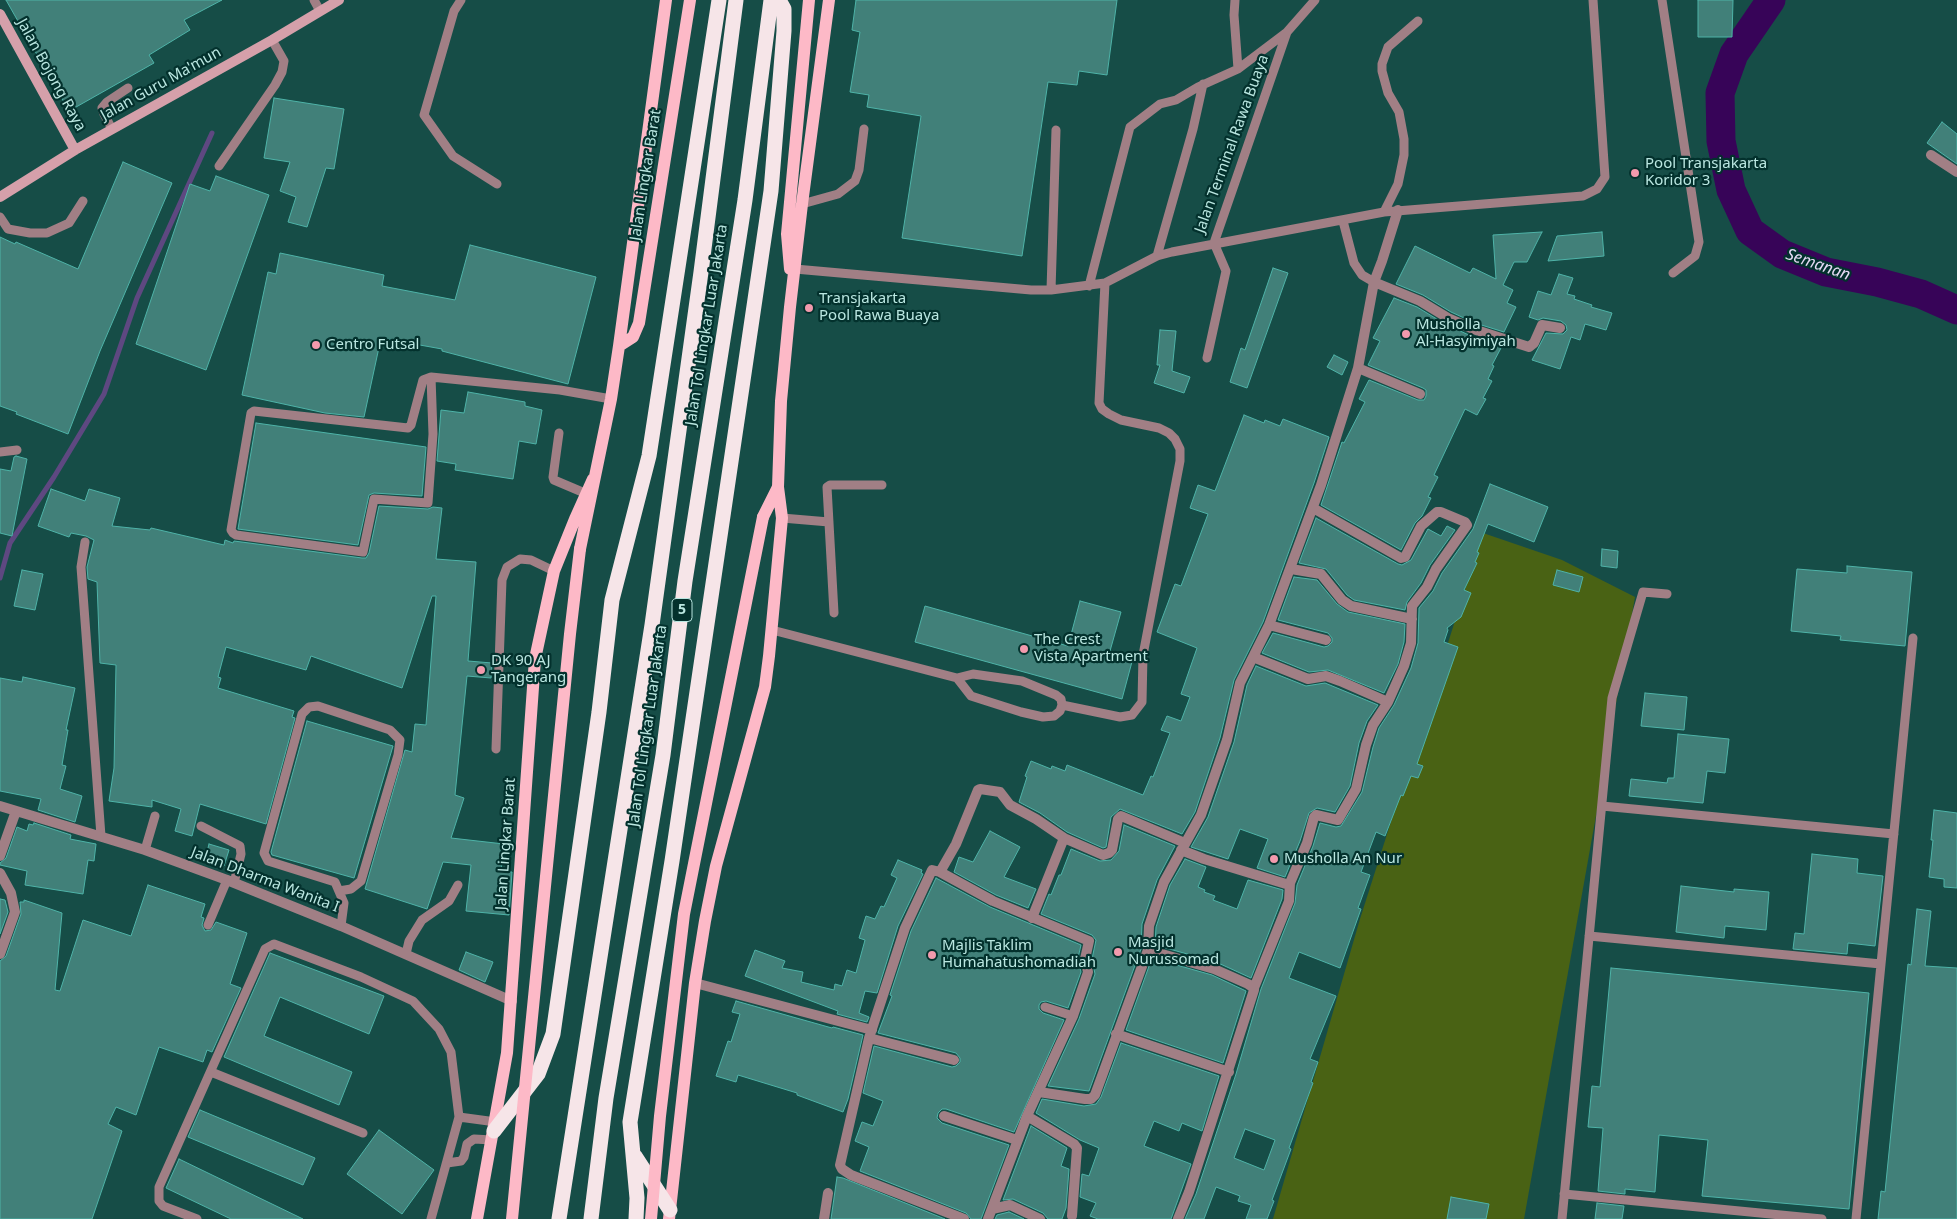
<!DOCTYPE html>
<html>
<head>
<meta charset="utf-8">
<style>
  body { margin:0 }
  canvas { display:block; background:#164d47 }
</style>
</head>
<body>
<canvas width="1957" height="1219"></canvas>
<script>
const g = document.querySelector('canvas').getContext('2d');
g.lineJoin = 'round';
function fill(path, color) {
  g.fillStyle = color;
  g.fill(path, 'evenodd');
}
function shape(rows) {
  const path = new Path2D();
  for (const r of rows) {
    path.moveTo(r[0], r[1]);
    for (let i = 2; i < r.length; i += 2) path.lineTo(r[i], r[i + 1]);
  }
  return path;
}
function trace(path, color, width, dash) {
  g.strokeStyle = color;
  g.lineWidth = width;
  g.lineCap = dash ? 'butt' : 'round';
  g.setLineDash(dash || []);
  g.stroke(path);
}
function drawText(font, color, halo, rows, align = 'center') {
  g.font = font + ' "Noto Sans",sans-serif';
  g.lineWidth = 4.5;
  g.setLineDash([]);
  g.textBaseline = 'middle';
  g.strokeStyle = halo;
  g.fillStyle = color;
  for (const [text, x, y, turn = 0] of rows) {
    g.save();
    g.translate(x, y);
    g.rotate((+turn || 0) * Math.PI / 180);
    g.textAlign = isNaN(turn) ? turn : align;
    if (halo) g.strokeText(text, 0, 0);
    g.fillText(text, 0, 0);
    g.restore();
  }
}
fill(shape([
  [1483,533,1562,560,1635,597,1524,1219,1273,1219,1360,919]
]), '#496214');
trace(shape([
  [0,578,10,543,54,477,104,394,137,298,212,133]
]), '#5e4881', 5);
trace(shape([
  [1771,0,1734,54,1720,93,1721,141,1731,190,1750,231,1782,254,1826,272,1877,282,1921,294,1957,310]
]), '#370458', 29);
const building = shape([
  [6,0,222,0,184,20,190,30,149,55,154,63,69,111,6,0],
  [856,0,1117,0,1107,75,1079,71,1077,85,1048,82,1022,256,902,238,921,116,867,107,869,95,850,92,860,32,852,30,856,0],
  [1698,0,1733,0,1732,37,1698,37,1698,0],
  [274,98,344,109,334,169,326,168,307,227,288,222,296,197,280,191,290,162,264,158,274,98],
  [1942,122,1957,134,1957,164,1927,143,1942,122],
  [123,162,172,183,100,351,68,434,16,414,17,412,0,406,0,237,15,244,16,242,78,269,123,162],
  [216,176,269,195,206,370,136,344,190,184,210,191,216,176],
  [1542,232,1527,262,1514,262,1503,285,1513,290,1507,303,1516,307,1504,332,1475,323,1451,312,1423,295,1396,284,1415,246,1470,273,1473,268,1496,279,1493,235,1542,232],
  [1602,232,1604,256,1548,261,1557,236,1602,232],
  [470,245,596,277,568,384,442,351,442,349,381,338,364,417,325,413,242,395,268,272,276,274,280,253,384,275,382,286,455,300,470,245],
  [1273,268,1288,273,1247,388,1230,382,1241,348,1245,350,1273,268],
  [1559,274,1573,278,1567,294,1575,296,1574,299,1592,305,1591,307,1612,313,1606,330,1585,324,1580,340,1571,337,1560,369,1532,360,1546,333,1563,334,1567,330,1566,325,1561,321,1543,318,1538,320,1529,317,1538,291,1551,295,1559,274],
  [1394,298,1417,307,1445,324,1471,336,1498,344,1497,346,1501,348,1492,365,1494,366,1488,379,1492,381,1483,398,1486,399,1477,415,1465,409,1434,475,1438,477,1428,497,1431,498,1422,516,1415,523,1401,550,1321,505,1342,442,1344,443,1365,402,1359,399,1369,380,1418,400,1424,400,1426,396,1426,390,1423,388,1368,365,1380,341,1373,338,1394,298],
  [1160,330,1176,331,1172,371,1190,377,1184,393,1154,383,1160,365,1157,365,1160,330],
  [1334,355,1348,362,1342,375,1327,367,1334,355],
  [468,392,525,402,525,406,542,410,536,444,519,441,513,479,455,470,456,464,437,461,441,410,464,413,468,392],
  [1244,415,1264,423,1265,420,1280,426,1283,419,1329,437,1314,483,1263,622,1234,680,1220,738,1195,812,1182,834,1120,809,1111,817,1106,847,1103,848,1067,832,1040,813,1019,802,1027,777,1025,776,1031,761,1051,769,1052,766,1065,771,1067,765,1143,795,1151,776,1153,777,1170,733,1161,730,1167,716,1181,721,1190,697,1181,694,1197,648,1157,632,1175,584,1181,586,1208,514,1190,508,1198,485,1215,491,1244,415],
  [256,423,426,447,422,496,374,493,369,495,358,545,238,529,256,423],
  [16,456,27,459,12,536,0,533,0,469,11,471,14,457,16,456],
  [1490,484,1548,507,1534,542,1488,524,1477,552,1479,553,1475,562,1477,563,1464,590,1471,593,1461,617,1447,628,1448,630,1444,642,1458,647,1417,764,1423,766,1418,778,1411,776,1403,796,1401,795,1385,836,1376,832,1361,872,1370,875,1358,908,1361,909,1340,968,1299,952,1289,978,1336,996,1310,1059,1318,1062,1311,1082,1313,1083,1289,1148,1291,1149,1272,1200,1274,1201,1267,1219,1246,1219,1251,1205,1238,1201,1240,1196,1216,1187,1204,1219,1185,1219,1196,1194,1236,1074,1261,989,1295,903,1297,885,1313,846,1320,823,1336,827,1341,826,1362,792,1373,747,1379,728,1394,705,1411,668,1418,643,1419,608,1433,591,1442,573,1473,529,1490,484],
  [1245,1129,1275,1140,1264,1170,1234,1158,1245,1129],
  [51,489,85,501,89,489,120,498,112,526,150,530,151,528,224,545,225,540,233,543,234,541,362,558,366,558,369,553,379,506,428,509,433,507,442,508,436,559,476,562,468,661,492,663,491,678,467,676,455,795,464,798,451,838,504,844,501,871,512,872,509,915,466,911,471,865,443,862,427,909,365,889,405,750,412,752,415,724,426,725,436,596,432,596,402,688,311,656,306,670,226,647,218,677,221,678,218,688,294,711,292,717,295,718,266,824,200,804,192,836,175,831,181,809,152,800,152,807,109,801,114,768,116,665,100,663,97,582,88,579,87,567,94,540,86,536,71,533,69,537,38,526,51,489],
  [1316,518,1398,564,1402,565,1411,560,1428,529,1441,536,1447,526,1455,530,1430,565,1421,583,1407,602,1405,610,1354,600,1347,595,1326,569,1299,563,1316,518],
  [1602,549,1618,551,1617,568,1601,566,1602,549],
  [1847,566,1912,572,1905,646,1840,640,1841,636,1791,631,1797,569,1847,573,1847,566],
  [22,570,43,574,35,610,14,606,22,570],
  [1557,570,1583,577,1579,592,1553,585,1557,570],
  [1294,577,1317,580,1337,604,1348,612,1405,624,1404,642,1398,664,1384,693,1328,670,1309,672,1262,653,1273,633,1324,647,1328,646,1332,642,1332,638,1328,633,1278,620,1294,577],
  [1080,601,1121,612,1110,651,1133,658,1122,699,915,642,925,606,1068,646,1080,601],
  [1256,666,1306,686,1325,683,1378,705,1367,721,1359,743,1350,786,1335,812,1317,808,1309,813,1300,841,1285,877,1257,868,1268,839,1240,829,1228,859,1191,847,1208,817,1234,742,1247,685,1256,666],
  [23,677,75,688,66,730,68,730,62,765,66,766,60,789,82,796,75,822,38,810,41,799,0,791,0,678,22,682,23,677],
  [1645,693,1687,697,1684,730,1641,726,1645,693],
  [307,721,393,746,354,878,272,855,271,852,307,721],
  [1678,734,1729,739,1725,773,1707,771,1703,803,1629,796,1631,779,1667,783,1668,778,1674,778,1678,734],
  [1934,810,1957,813,1957,888,1944,887,1944,879,1929,877,1933,840,1931,840,1934,810],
  [34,823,71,835,70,839,96,844,94,861,88,860,83,894,25,885,27,871,0,865,0,863,6,858,17,827,27,831,29,824,33,825,34,823],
  [1124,825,1175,846,1157,880,1142,924,1141,949,1089,1091,1048,1086,1079,1019,1095,974,1092,959,1096,940,1092,935,1041,914,1049,894,1051,895,1059,875,1061,875,1071,849,1100,861,1111,860,1119,851,1124,825],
  [990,831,1020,847,1004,877,1036,889,1028,908,996,895,954,872,959,857,973,862,990,831],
  [209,844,229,850,224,866,205,860,209,844],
  [1812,854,1858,859,1857,873,1883,876,1875,946,1848,943,1847,954,1793,949,1795,933,1804,934,1812,854],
  [1185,859,1206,867,1198,887,1205,890,1204,892,1215,896,1213,900,1237,909,1248,880,1283,890,1282,899,1251,978,1216,962,1155,945,1156,927,1170,885,1185,859],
  [898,860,922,870,921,873,923,874,898,926,877,993,865,991,859,1013,869,1017,867,1022,837,1014,838,1011,745,976,755,950,785,961,782,968,803,972,801,982,834,990,835,984,842,986,847,970,856,973,865,940,859,938,866,916,875,919,881,906,884,907,897,878,891,875,898,860],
  [936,878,990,907,1081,945,1078,958,1081,972,1068,1008,1046,1001,1041,1002,1039,1005,1039,1009,1043,1013,1064,1020,1014,1132,946,1109,942,1109,938,1113,937,1118,942,1123,1009,1145,981,1219,971,1219,966,1213,860,1171,869,1147,855,1141,862,1122,873,1126,883,1101,863,1093,874,1046,952,1067,956,1066,960,1062,960,1058,956,1053,878,1033,892,996,890,995,911,931,936,878],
  [148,885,205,904,201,917,204,918,202,925,205,931,211,930,216,922,247,933,230,984,241,988,212,1052,207,1050,203,1062,159,1047,136,1115,116,1107,108,1124,122,1131,92,1219,0,1219,0,961,6,956,21,914,20,902,24,902,24,900,62,913,55,990,60,991,83,920,131,936,148,885],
  [1681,886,1734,892,1734,889,1769,892,1766,930,1725,926,1724,938,1676,932,1681,886],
  [0,899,5,900,8,912,0,934,0,899],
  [1917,909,1931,911,1925,966,1957,968,1957,1219,1878,1219,1881,1191,1885,1192,1908,964,1911,965,1917,909],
  [466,952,493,962,485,982,459,970,466,952],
  [270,953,384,996,369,1034,280,997,264,1036,352,1072,339,1105,224,1057,270,953],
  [1152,958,1212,975,1246,991,1223,1063,1126,1030,1152,958],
  [1611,968,1869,993,1849,1209,1702,1196,1708,1140,1659,1135,1655,1192,1625,1189,1625,1194,1598,1191,1603,1128,1588,1127,1592,1086,1600,1087,1611,968],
  [736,1001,832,1028,833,1027,863,1035,848,1099,843,1112,797,1095,797,1093,738,1075,736,1082,716,1076,728,1041,731,1042,740,1014,732,1012,736,1001],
  [1121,1043,1219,1076,1202,1131,1182,1123,1179,1131,1154,1121,1144,1146,1191,1164,1171,1219,1098,1219,1090,1216,1096,1203,1080,1197,1082,1174,1089,1176,1099,1148,1080,1140,1036,1113,1042,1099,1084,1106,1096,1104,1101,1097,1121,1043],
  [200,1110,315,1158,303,1185,188,1137,200,1110],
  [1031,1126,1067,1148,1061,1166,1069,1169,1066,1208,1062,1219,1048,1219,1043,1213,1013,1199,1003,1200,1031,1126],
  [379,1130,434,1170,402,1214,347,1174,379,1130],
  [179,1159,303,1219,231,1219,166,1188,179,1159],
  [837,1177,843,1178,945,1219,831,1219,837,1177],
  [1451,1197,1489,1204,1486,1219,1447,1219,1451,1197],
  [1597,1203,1624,1206,1622,1219,1595,1219,1597,1203],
  [1009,1212,1024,1219,995,1219,997,1215,1009,1212]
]);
fill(building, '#418079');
trace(building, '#4eb3a8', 1);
trace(shape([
  [314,0,320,11],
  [461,0,454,11,424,115,453,156,497,184],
  [1235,0,1234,15,1238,69],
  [1662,0,1699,242,1695,256,1673,273],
  [112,129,104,114,102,108,107,102,128,88],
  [219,166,275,85,282,72,284,61,272,40],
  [802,204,838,194,855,181,859,170,864,129],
  [1384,212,1398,184,1404,155,1404,139,1399,112,1388,93,1382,71,1382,64,1388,47,1418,21],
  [0,217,8,229,30,233,47,233,69,223,83,201],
  [1343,221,1354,263,1362,275,1374,282],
  [1214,243,1287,32,1315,0],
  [1157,256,1193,129,1203,84],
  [795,269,1031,290,1051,290,1105,283,1157,256,1172,252,1384,212,1583,196,1597,189,1605,177,1593,0],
  [1089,286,1130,127,1160,104,1176,100,1198,87,1238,69,1287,32],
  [1051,290,1056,130],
  [1207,358,1226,271,1214,243],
  [431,377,433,434,428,503,374,499,363,552,236,535,233,533,231,530,251,413,254,411,408,428,411,425,423,380,431,377,560,390,611,399],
  [559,433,553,477,554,480,587,494],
  [0,452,17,450],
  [782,518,829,522],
  [85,542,81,567,101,836],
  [834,613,827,487,830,485,882,485],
  [772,630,957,678,973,674,1022,681,1056,695,1061,699,1062,705,1060,711,1054,716,1043,717,1021,712,971,696,957,678],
  [1062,705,1120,717,1132,715,1142,702,1143,655,1180,461,1180,449,1175,439,1169,433,1159,428,1121,420,1109,414,1102,409,1099,403,1105,283],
  [496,749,502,580,507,567,520,559,531,560,554,571],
  [1602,806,1894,834],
  [201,826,240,846,241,854,234,883],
  [145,850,155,816],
  [339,891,351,889,361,881,398,755,400,740,390,730,318,706,309,707,302,714,264,853,268,861,335,882,344,903,341,926],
  [208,925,227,880],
  [1589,936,1881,964],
  [406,954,409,941,422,920,449,901,458,885],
  [1045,1007,1073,1016],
  [211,1072,363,1133],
  [459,1117,496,1122],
  [447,1163,461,1161,464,1157,467,1144,474,1139,492,1140],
  [1564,1194,1822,1219],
  [197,1219,163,1206,159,1201,159,1187,265,949,274,944,361,977,413,1001,439,1029,451,1052,459,1117,431,1219],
  [1562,1219,1612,698,1643,592,1667,594],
  [1856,1219,1913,638]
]), '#a17f85', 9);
trace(shape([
  [1931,155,1957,172],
  [1374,282,1420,301,1448,318,1473,329,1529,347,1534,343,1542,325,1560,328],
  [1358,368,1420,394],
  [1291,569,1321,574,1342,600,1351,606,1412,619],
  [1269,625,1326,640],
  [1253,657,1308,679,1326,676,1340,681,1388,702],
  [0,806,145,850,227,880,341,926,512,1001],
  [1064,838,1103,855,1109,853,1112,850,1118,819,1121,816,1185,843],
  [1181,850,1204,859,1286,884,1290,883],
  [0,856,16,811],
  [940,872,956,844,978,790,980,789,1000,792,1010,805,1036,819,1064,838,1032,918],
  [0,873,11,893,15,912,0,954],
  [1148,950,1214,969,1248,984,1254,988,1254,990,1189,1192,1178,1219],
  [695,983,872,1030],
  [1254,988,1289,901,1290,883,1307,843,1314,817,1316,815,1338,820,1356,789,1366,745,1373,725,1388,702,1404,666,1411,643,1412,606,1427,587,1436,569,1467,525,1465,522,1441,512,1437,512,1421,526,1405,557,1401,558,1313,508],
  [1116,1034,1229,1072],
  [869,1038,954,1060],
  [1039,1092,1085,1099,1091,1099,1095,1095,1148,950,1149,926,1164,882,1201,815,1227,740,1240,683,1269,625,1321,485,1358,368,1374,282,1382,261,1398,210],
  [944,1116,1017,1140],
  [1027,1116,1074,1144,1077,1148,1072,1216],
  [992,1209,1010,1205,1040,1219],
  [824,1219,828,1193],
  [964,1219,851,1175,842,1169,840,1165,869,1038,905,928,932,870,940,872,993,901,1089,941,1085,959,1088,972,1073,1016,1027,1116,988,1219]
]), '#a17f85', 10);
trace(shape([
  [0,14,75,150],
  [0,197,75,150,272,40,339,0]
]), '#d5a0aa', 10);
trace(shape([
  [790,269,787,234,809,0],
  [619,346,633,337,639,323,690,0],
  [763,517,778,487],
  [580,549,611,399,619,346,666,0],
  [477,1219,507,1053,535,659,554,571,575,519,593,479],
  [669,1219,695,983,705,921,716,866,765,687,769,656,782,518,778,487,781,401,790,307,802,204,829,0]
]), '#fdb9c7', 12);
trace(shape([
  [494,1131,538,1074,553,1034,599,712,612,600,649,456,719,0],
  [635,1156,670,1210],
  [559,1219,652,625,701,272,736,0],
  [591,1219,606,1098,663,755,685,581,745,200,771,0],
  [636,1219,637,1198,630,1122,672,861,771,191,784,31,784,9,779,0]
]), '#f6e5e8', 15);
trace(shape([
  [512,1219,570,634,580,549],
  [651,1219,660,1116,684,914,763,517]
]), '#fdb9c7', 12);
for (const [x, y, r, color] of [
  [1635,173,5,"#f29aad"],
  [809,308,5,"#f29aad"],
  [1406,334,5,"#f29aad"],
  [316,345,5,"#f29aad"],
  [1024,649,5,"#f29aad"],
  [481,670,5,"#f29aad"],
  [1274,859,5,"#f29aad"],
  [1118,952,5,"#f29aad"],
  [932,955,5,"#f29aad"]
]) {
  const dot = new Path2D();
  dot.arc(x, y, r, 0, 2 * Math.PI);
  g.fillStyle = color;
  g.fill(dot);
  trace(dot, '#03312d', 2);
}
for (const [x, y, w] of [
  [682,610,20]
]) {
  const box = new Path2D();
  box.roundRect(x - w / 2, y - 11.5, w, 23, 4);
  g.fillStyle = '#03312d';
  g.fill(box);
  trace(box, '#bae7e1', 1);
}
drawText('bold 14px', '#bae7e1', null, [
  ["5",682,610]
]);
drawText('15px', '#bae7e1', '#03312d', [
  ["Jalan Bojong Raya",51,75,61],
  ["Jalan Guru Ma'mun",161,84,-29],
  ["Jalan Terminal Rawa Buaya",1232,144,-70],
  ["Jalan Lingkar Barat",646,175,-81],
  ["Jalan Tol Lingkar Luar Jakarta",707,325,-81],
  ["Jalan Tol Lingkar Luar Jakarta",648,726,-82],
  ["Jalan Lingkar Barat",506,844,-86],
  ["Jalan Dharma Wanita I",265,880,21]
]);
drawText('15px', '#bae7e1', '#03312d', [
  ["Pool Transjakarta",1645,164],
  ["Koridor 3",1645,181],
  ["Transjakarta",819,299],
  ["Pool Rawa Buaya",819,316],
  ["Musholla",1416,325],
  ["Al-Hasyimiyah",1416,342],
  ["Centro Futsal",326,345],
  ["The Crest",1034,640],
  ["Vista Apartment",1034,657],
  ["DK 90 AJ",491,661],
  ["Tangerang",491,678],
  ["Musholla An Nur",1284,859],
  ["Masjid",1128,943],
  ["Nurussomad",1128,960],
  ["Majlis Taklim",942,946],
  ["Humahatushomadiah",942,963]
], 'left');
drawText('italic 16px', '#e7dbf6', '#03312d', [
  ["Semanan",1818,265,19]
]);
</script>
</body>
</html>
